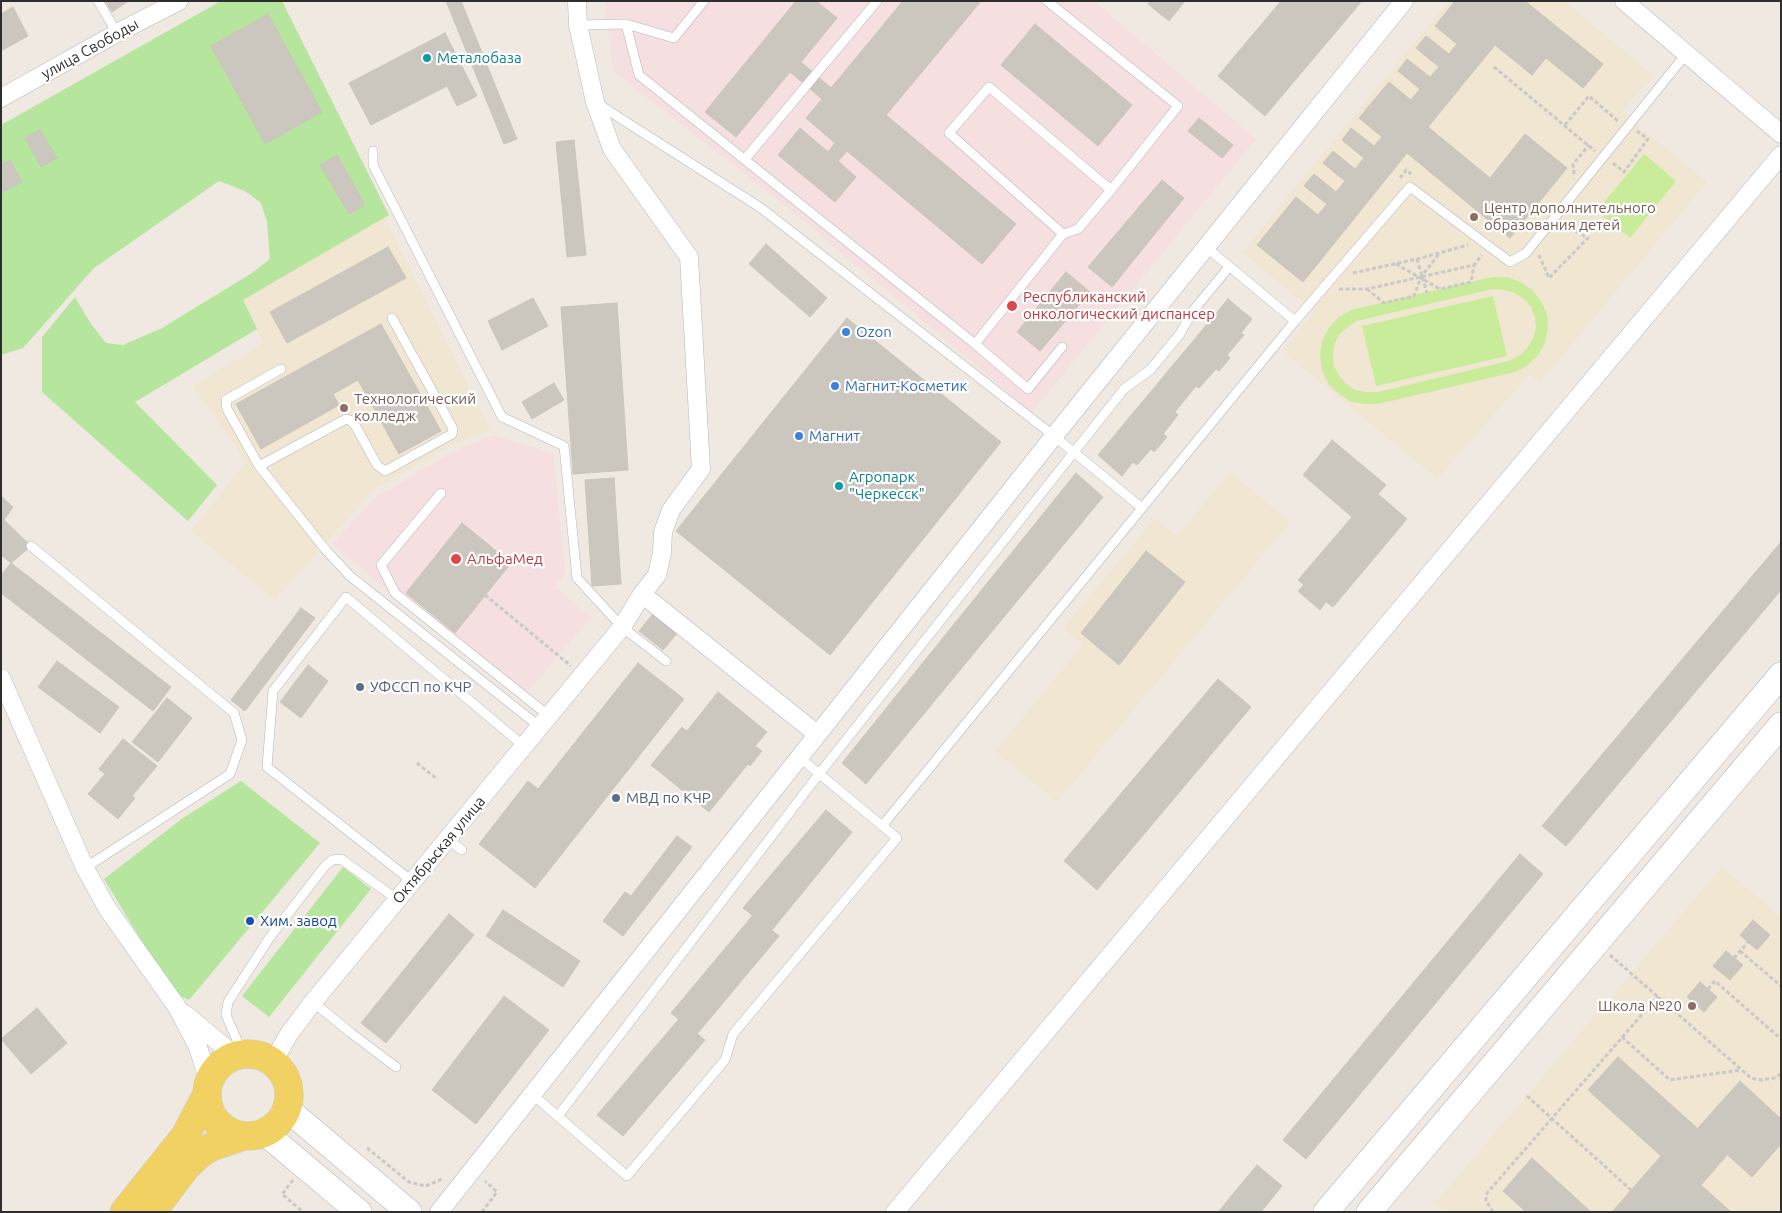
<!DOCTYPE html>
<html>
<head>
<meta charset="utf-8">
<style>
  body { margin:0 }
  #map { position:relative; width:1782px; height:1213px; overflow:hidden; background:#efe9e1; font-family:Ubuntu,sans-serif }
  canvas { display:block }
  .frame { position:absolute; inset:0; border:2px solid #2e2e2e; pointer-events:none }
</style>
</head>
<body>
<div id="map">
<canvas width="1782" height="1213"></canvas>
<div class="frame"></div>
</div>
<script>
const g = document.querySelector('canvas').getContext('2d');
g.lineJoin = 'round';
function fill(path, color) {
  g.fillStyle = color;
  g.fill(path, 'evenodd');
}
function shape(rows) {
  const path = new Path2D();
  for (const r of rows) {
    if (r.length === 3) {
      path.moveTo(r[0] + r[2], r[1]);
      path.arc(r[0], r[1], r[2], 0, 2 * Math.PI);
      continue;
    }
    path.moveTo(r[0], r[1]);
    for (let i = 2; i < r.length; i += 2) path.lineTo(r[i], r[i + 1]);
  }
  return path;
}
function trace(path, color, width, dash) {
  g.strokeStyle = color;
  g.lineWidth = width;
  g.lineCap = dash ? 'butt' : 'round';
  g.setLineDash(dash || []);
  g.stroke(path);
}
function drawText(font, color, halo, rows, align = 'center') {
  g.font = font + ' Ubuntu,sans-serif';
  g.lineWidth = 4.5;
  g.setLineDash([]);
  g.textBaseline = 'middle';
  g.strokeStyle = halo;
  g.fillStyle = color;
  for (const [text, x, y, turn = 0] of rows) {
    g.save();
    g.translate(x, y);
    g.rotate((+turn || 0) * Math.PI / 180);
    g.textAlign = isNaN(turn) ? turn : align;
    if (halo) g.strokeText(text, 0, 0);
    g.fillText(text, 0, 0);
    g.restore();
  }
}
fill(shape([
  [1449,1,1564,1,1653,75,1622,112,1707,182,1540,383,1529,375,1437,479,1283,351,1314,312,1242,252],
  [379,207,490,430,453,444,373,490,275,600,191,531,246,462,193,386,264,343,235,294],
  [1230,472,1290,522,1057,802,995,751,1083,645,1063,628,1155,518,1177,536],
  [1722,867,1781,917,1781,1212,1445,1212,1435,1203]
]), '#f0e6d1');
fill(shape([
  [605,1,1094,1,1256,139,1032,412,778,200,614,72,607,24],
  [494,435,553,454,565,573,555,587,591,618,520,700,332,544,375,498,456,450]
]), '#f5dfe0');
fill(shape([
  [221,1,282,1,389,215,243,300,257,329,135,402,217,485,188,521,42,392,42,337,75,297,91,324,106,343,123,345,162,328,252,273,270,259,267,222,261,203,245,191,219,181,94,268,23,348,1,355,1,125],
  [241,781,320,843,189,1000,179,995,164,978,104,879,183,818],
  [343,867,371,889,269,1017,242,996]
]), '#b6e59e');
fill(shape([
  [1644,154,1676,181,1630,238,1597,211],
  [1492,277,1507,277,1520,282,1532,290,1541,301,1547,314,1548,328,1545,343,1538,355,1528,365,1515,372,1378,404,1364,404,1350,401,1338,393,1328,383,1322,370,1320,355,1322,341,1329,328,1338,318,1351,310],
  [1492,289,1505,290,1515,293,1524,299,1531,307,1535,317,1536,328,1533,338,1528,347,1520,355,1509,361,1378,392,1365,392,1355,390,1346,384,1339,376,1334,366,1333,355,1334,345,1339,335,1346,328,1357,321],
  [1493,296,1507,356,1376,386,1362,326]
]), '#c9ec9a');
const building = shape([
  [105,1,127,1,127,2,112,12,105,1],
  [446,1,461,1,517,139,504,144,446,1],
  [796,1,816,1,837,18,801,62,831,88,903,1,981,1,886,115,1016,224,982,264,847,151,838,161,856,177,835,202,778,155,800,128,828,152,835,143,806,118,822,99,790,72,736,137,705,112,796,1],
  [1150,1,1185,1,1169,21,1148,4,1150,1],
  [1281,1,1362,1,1265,116,1218,76,1281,1],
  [1455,1,1525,1,1603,64,1583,88,1546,58,1532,75,1495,45,1428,127,1490,178,1525,134,1567,168,1510,238,1407,153,1303,282,1257,245,1296,197,1318,215,1327,204,1304,186,1314,174,1336,192,1345,181,1323,163,1333,151,1355,169,1364,158,1342,140,1351,128,1374,146,1382,137,1359,118,1389,82,1411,100,1420,89,1398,71,1407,59,1430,77,1439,67,1416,48,1426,36,1449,54,1457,44,1435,26,1455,1],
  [13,7,28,36,1,51,1,14,13,7],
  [268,14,322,112,265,144,211,46,268,14],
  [1035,24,1132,105,1098,146,1001,65,1035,24],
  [445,33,477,96,457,106,447,86,371,125,349,83,445,33],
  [1199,118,1233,145,1222,158,1188,131,1199,118],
  [40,130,57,158,41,167,25,138,40,130],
  [574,140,586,255,567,257,556,142,574,140],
  [337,155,365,205,349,214,320,165,337,155],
  [10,160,22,182,1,193,1,165,10,160],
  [1162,180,1184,198,1112,287,1088,267,1162,180],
  [766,244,827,298,810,317,749,264,766,244],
  [388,247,406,278,287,343,270,312,388,247],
  [1066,272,1090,292,1040,351,1017,332,1066,272],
  [533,298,548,326,502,350,488,321,533,298],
  [1228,299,1252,319,1241,333,1244,335,1227,355,1230,358,1219,371,1216,369,1199,388,1196,386,1175,412,1178,415,1163,434,1167,437,1154,452,1151,449,1137,465,1133,462,1122,476,1098,455,1228,299],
  [617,303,628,470,573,474,561,307,617,303],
  [847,318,1001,442,830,655,676,531,847,318],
  [381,324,441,431,399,454,358,380,333,394,339,405,261,449,236,404,381,324],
  [554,383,564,400,532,419,522,402,554,383],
  [1332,440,1386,485,1378,494,1407,519,1333,607,1326,602,1320,610,1298,591,1304,585,1298,580,1352,517,1303,475,1332,440],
  [1076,473,1103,497,866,784,842,763,1076,473],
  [614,478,621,584,592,586,585,480,614,478],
  [1,496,13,507,4,520,31,546,11,563,1,555,1,496],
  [462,523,511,563,455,633,406,593,462,523],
  [1780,543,1781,590,1566,846,1542,826,1780,543],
  [1146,551,1185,582,1119,665,1081,633,1146,551],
  [11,563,171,687,153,711,1,593,1,575,11,563],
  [301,608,315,618,245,711,231,700,301,608],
  [656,610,680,630,663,650,639,631,656,610],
  [57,661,119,707,100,733,38,687,57,661],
  [638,663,684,699,535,888,479,844,528,781,538,789,638,663],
  [308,665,328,681,301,718,280,702,308,665],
  [1218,679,1251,707,1097,890,1064,861,1218,679],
  [718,692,767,732,755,746,762,751,750,766,748,764,709,812,651,765,682,727,687,731,718,692],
  [167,698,192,718,158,762,132,742,167,698],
  [123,739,157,766,132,796,99,769,123,739],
  [105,774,135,798,118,819,88,794,105,774],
  [826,810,852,832,772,930,743,908,826,810],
  [677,836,692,847,623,936,603,921,625,892,631,896,677,836],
  [1520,854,1543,874,1306,1159,1283,1140,1520,854],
  [503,910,580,961,563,987,486,936,503,910],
  [449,914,474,935,386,1043,361,1023,449,914],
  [753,915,779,936,697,1034,671,1013,753,915],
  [1753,920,1770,935,1757,950,1740,935,1753,920],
  [1726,951,1743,965,1730,980,1713,966,1726,951],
  [1700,982,1717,997,1704,1012,1687,997,1700,982],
  [504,996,549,1030,476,1124,432,1090,504,996],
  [37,1008,67,1043,31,1074,1,1039,37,1008],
  [679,1019,705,1040,623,1136,597,1115,679,1019],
  [1618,1057,1727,1155,1701,1185,1731,1212,1612,1212,1661,1156,1588,1090,1618,1057],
  [1740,1081,1781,1119,1781,1144,1752,1177,1698,1128,1740,1081],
  [1532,1158,1591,1212,1526,1212,1503,1191,1532,1158],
  [1257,1165,1282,1186,1261,1212,1218,1212,1257,1165]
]);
fill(building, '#cbc7bf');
trace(building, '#cbc5ba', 1);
const lane = shape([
  [98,1,117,33],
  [1047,1,1178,106,1111,190],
  [626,24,674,38,704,1],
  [578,25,626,24,639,75,975,344,1063,234,1078,229,1111,190,989,87,949,133,1063,234],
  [598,104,761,208,1054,436,1142,508,882,826],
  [373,151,373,165,502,417,564,446,577,578,622,627,666,661],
  [745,159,877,1],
  [392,318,451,425,453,429,452,434,385,471,377,465,355,425,350,420,346,419,259,466,325,549,350,576,540,727],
  [1295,321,1410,187,1510,262,1526,253,1686,54],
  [975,344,1028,389,1062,347],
  [259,466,227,409,226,400,281,369],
  [441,493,381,565,395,593,549,716],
  [1142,508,1295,321,1206,247],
  [31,546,234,713,242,740,230,774,85,868],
  [448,840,462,850],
  [413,882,267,767,273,691,346,597,525,747],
  [313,1002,351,1033,396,1067],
  [243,1054,226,1015,228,1002,270,937,325,866,332,860,341,859,398,900],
  [532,1094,627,1176,725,1060,733,1034,897,838,799,757],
  [558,1116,819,774,1124,389,1150,370,1180,334,1192,312,1229,267]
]);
const street = shape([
  [1624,1,1781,134],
  [1,98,117,33,179,1],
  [642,594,817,734],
  [1,678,85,868,107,908,177,1007,198,1047,209,1083],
  [185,1014,235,1056],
  [273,1062,289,1034,313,1002,622,627,642,594,657,575,662,553,663,532,671,510,701,469,689,257,612,149,595,102,578,25,577,1],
  [439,1212,1054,436,1404,1],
  [895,1212,1781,155]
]);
const secondary = shape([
  [287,1109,409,1212],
  [265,1133,359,1212],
  [1326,1212,1781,675],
  [1369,1212,1781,725]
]);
const primary = shape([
  [248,1095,41],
  [124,1212,185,1136,207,1094],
  [152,1212,187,1166,200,1154,211,1147,244,1136]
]);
trace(lane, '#b4b7c1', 10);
trace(street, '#b4b7c1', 19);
trace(secondary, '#b4b7c1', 26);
trace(primary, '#c9c9c9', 29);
trace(shape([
  [1494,67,1595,151],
  [1565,125,1589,96,1619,122],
  [1613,163,1624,172,1648,139,1637,131],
  [1574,174,1573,164,1589,145],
  [1400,178,1406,170,1411,174],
  [1539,255,1549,278,1588,238,1562,224],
  [1417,259,1427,293],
  [1396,264,1440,289,1471,282,1474,265],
  [1353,273,1417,259,1468,245],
  [1339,289,1367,289,1474,265,1482,255],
  [1367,289,1384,303,1414,296,1421,277,1439,254],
  [485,595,571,666],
  [417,763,437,779],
  [1740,951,1781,986],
  [1610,955,1751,1078,1762,1080,1774,1078,1781,1074],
  [1734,958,1748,942],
  [1708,989,1715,981,1781,1039],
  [1622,1037,1670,1080,1741,1070],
  [1527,1096,1631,1190],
  [367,1148,409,1182,426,1186,442,1179],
  [293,1180,282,1194,303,1212],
  [482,1212,497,1192,485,1181],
  [1493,1212,1486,1201,1486,1195,1488,1192,1658,996]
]), '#c9c9c9', 3, [4, 2.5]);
trace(lane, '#fff', 9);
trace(street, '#fff', 18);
trace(secondary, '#fff', 25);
trace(primary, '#f2d163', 28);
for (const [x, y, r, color] of [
  [427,58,5,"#0f9aa8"],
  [1474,217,5,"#8d6e63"],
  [1012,306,6,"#e0444e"],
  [846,332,5,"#3f7fe0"],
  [835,386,5,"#3f7fe0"],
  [344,408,5,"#8d6e63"],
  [799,436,5,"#3f7fe0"],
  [839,486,5,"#0f9aa8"],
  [456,559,6,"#e0444e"],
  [360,687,5,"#5c6f8a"],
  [616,798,5,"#5c6f8a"],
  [250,921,5,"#1a4fb4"],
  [1692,1006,5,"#8d6e63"]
]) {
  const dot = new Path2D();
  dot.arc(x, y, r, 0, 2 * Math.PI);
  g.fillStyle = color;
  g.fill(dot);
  trace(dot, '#fff', 2);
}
drawText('15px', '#2e2e2e', '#fff', [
  ["улица Свободы",90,49,-29],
  ["Октябрьская улица",439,850,-50]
]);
drawText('15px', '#0d838f', '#fff', [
  ["Металобаза",437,58],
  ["Агропарк",849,477],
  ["\"Черкесск\"",849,494]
], 'left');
drawText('15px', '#785e54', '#fff', [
  ["Центр дополнительного",1484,208],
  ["образования детей",1484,225],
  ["Технологический",354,399],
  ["колледж",354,416],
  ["Школа №20",1682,1006,"right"]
], 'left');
drawText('15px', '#be3a42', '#fff', [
  ["Республиканский",1023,297],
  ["онкологический диспансер",1023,314],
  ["АльфаМед",467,559]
], 'left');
drawText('15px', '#366cbe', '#fff', [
  ["Ozon",856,332],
  ["Магнит-Косметик",845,386],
  ["Магнит",809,436]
], 'left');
drawText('15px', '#4e5e75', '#fff', [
  ["УФССП по КЧР",370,687],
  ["МВД по КЧР",626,798]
], 'left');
drawText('15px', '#164399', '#fff', [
  ["Хим. завод",260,921]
], 'left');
</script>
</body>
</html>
